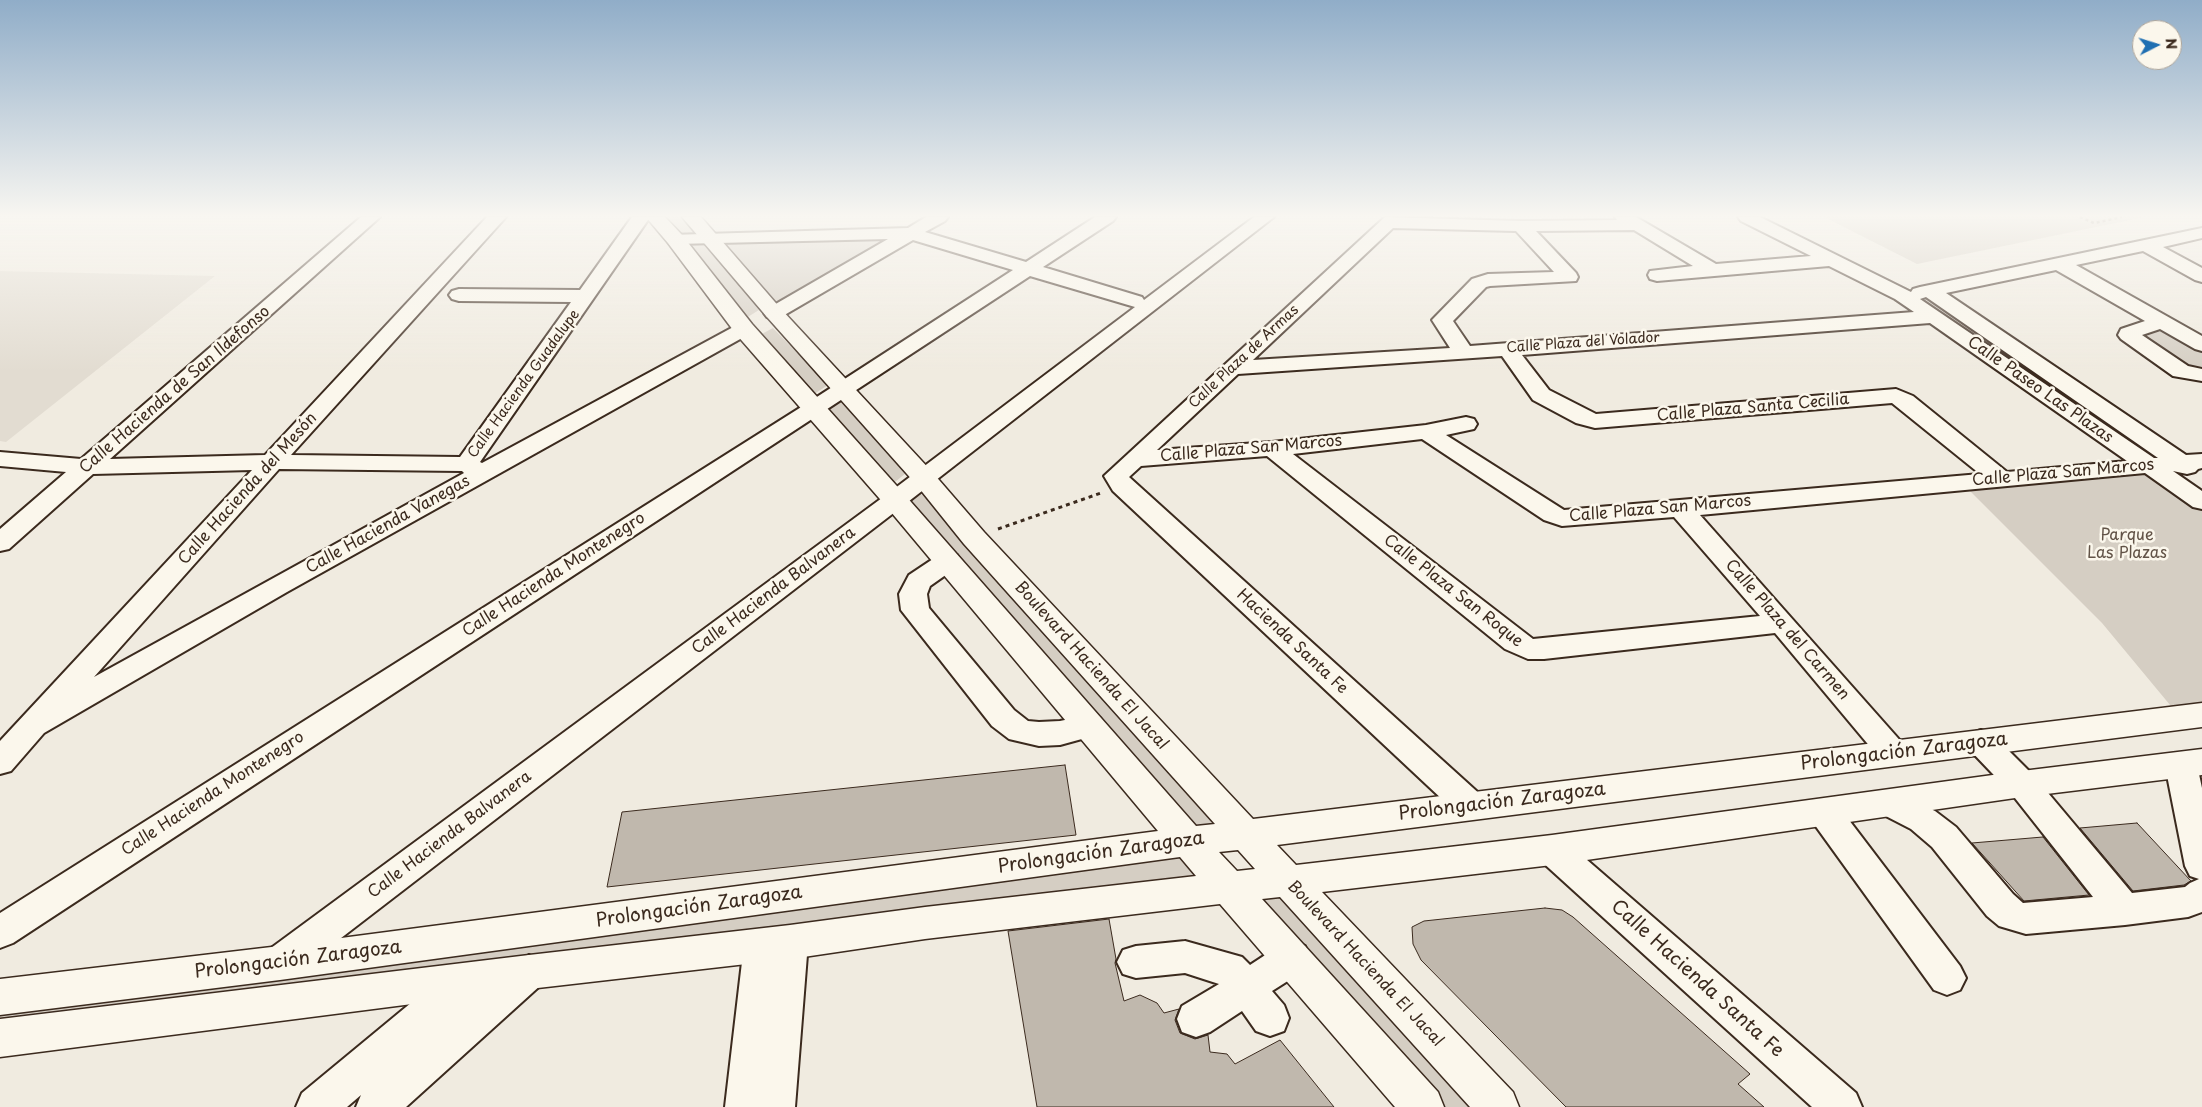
<!DOCTYPE html>
<html>
<head>
<meta charset="utf-8">
<style>
  body { margin:0 }
  #map { position:relative; width:2202px; height:1107px; overflow:hidden; background:#f0ebe0; font-family:"Playpen Sans",sans-serif }
  canvas { display:block }
  .north { position:absolute; left:2132px; top:20px; width:50px; height:50px; box-sizing:border-box; background:#fbf7ec; border:1px solid #aea59a; border-radius:50%; rotate:85deg; font-size:14px; font-weight:700; line-height:20px; text-align:center; color:#3b2a1e }
  .north::after { content:''; display:block; margin:auto; width:18px; height:22px; background:#1f6fb2; clip-path:polygon(50% 0,100% 100%,50% 72%,0 100%) }
</style>
</head>
<body>
<div id="map">
<canvas width="2202" height="1107"></canvas>
<div class="north">N</div>
</div>
<script>
const g = document.querySelector('canvas').getContext('2d');
g.lineJoin = 'round';
function fill(path, color) {
  g.fillStyle = color;
  g.fill(path, 'evenodd');
}
function shape(rows) {
  const path = new Path2D();
  for (const r of rows) {
    path.moveTo(r[0], r[1]);
    for (let i = 2; i < r.length; i += 2) path.lineTo(r[i], r[i + 1]);
  }
  return path;
}
function trace(path, color, width, dash) {
  g.strokeStyle = color;
  g.lineWidth = width;
  g.lineCap = dash ? 'butt' : 'round';
  g.setLineDash(dash || []);
  g.stroke(path);
}
function drawText(font, color, halo, rows, align = 'center') {
  g.font = font + ' "Playpen Sans",sans-serif';
  g.lineWidth = 5;
  g.setLineDash([]);
  g.textBaseline = 'middle';
  g.strokeStyle = halo;
  g.fillStyle = color;
  for (const [text, x, y, turn = 0] of rows) {
    g.save();
    g.translate(x, y);
    g.rotate((+turn || 0) * Math.PI / 180);
    g.textAlign = isNaN(turn) ? turn : align;
    if (halo) g.strokeText(text, 0, 0);
    g.fillText(text, 0, 0);
    g.restore();
  }
}
fill(shape([
  [0,271,215,276,6,442,0,441]
]), '#e2dcd1');
fill(shape([
  [659,217,683,217,759,310,743,320],
  [1824,217,2145,217,1917,264],
  [897,238,779,304,716,239],
  [1937,297,2163,458,2146,460,1915,298],
  [2165,326,2202,348,2202,371,2193,371,2139,338],
  [773,328,828,385,811,396,758,336],
  [842,402,906,473,890,486,825,411],
  [2144,467,2202,508,2202,707,2175,711,2102,623,1964,485],
  [924,493,1221,823,1186,827,906,503],
  [1188,842,1229,888,0,1038,0,997],
  [1282,888,1483,1107,1437,1107,1249,892]
]), '#d5cec3');
const building = shape([
  [1065,765,1076,835,607,887,622,812,1065,765],
  [2137,823,2191,881,2184,885,2133,891,2080,828,2137,823],
  [2043,837,2089,895,2024,901,1972,843,2043,837],
  [1545,908,1562,910,1573,917,1750,1074,1738,1084,1764,1107,1566,1107,1421,960,1413,944,1412,927,1424,921,1545,908],
  [1109,919,1116,959,1115,963,1124,1001,1140,995,1157,1003,1164,1013,1179,1009,1175,1020,1180,1033,1195,1039,1208,1035,1210,1052,1227,1054,1235,1064,1280,1040,1334,1107,1037,1107,1008,931,1109,919]
]);
fill(building, '#c0b8ad');
trace(building, '#3b2a1e', 1);
const minor = shape([
  [361,217,380,217,110,459,265,455,487,217,506,217,291,455,460,457,571,302,459,301,452,299,449,295,452,291,459,289,580,290,632,217,650,217,480,462,482,463,737,325,744,323,751,325,754,329,751,333,287,592,44,733,11,771,0,774,0,741,252,470,93,474,9,549,0,551,0,529,66,472,0,466,0,452,81,459,361,217],
  [279,469,462,471,464,473,94,677,279,469],
  [926,217,948,217,945,221,925,232,1026,262,1095,217,1116,217,1113,221,1043,267,1142,297,1144,300,1254,217,1274,217,904,505,293,975,280,979,267,975,261,963,267,951,886,495,1135,307,1030,276,13,943,0,948,0,913,806,404,1013,270,913,240,781,317,774,319,767,317,764,313,767,309,888,239,675,244,669,243,666,239,669,235,908,228,926,217],
  [1385,217,1521,221,1617,220,1615,217,1636,217,1716,264,1811,256,1741,221,1738,217,1760,217,1911,292,1913,289,1920,287,2202,228,2202,238,2163,247,2202,268,2202,282,2195,280,2143,251,2076,265,2202,336,2202,351,2195,349,2160,329,2142,335,2188,366,2202,369,2202,381,2173,376,2121,339,2118,335,2121,329,2145,321,2056,270,1946,293,2186,455,2202,454,2202,468,2198,469,2195,472,2187,474,2173,471,2202,491,2202,509,2193,507,2145,473,1700,515,1904,745,1909,753,1904,761,1893,765,1882,761,1775,633,1544,659,1528,659,1505,649,1267,456,1141,466,1129,477,1483,797,1487,806,1483,815,1471,819,1459,815,1113,491,1104,476,1385,217],
  [1393,228,1516,231,1554,272,1488,274,1472,279,1432,320,1450,348,1253,360,1393,228],
  [1634,230,1693,266,1650,271,1648,275,1650,279,1657,281,1829,266,1895,299,1914,312,1470,346,1453,321,1486,287,1490,286,1576,281,1578,277,1576,273,1536,231,1634,230],
  [1926,297,2158,458,2154,458,1920,299,1926,297],
  [1930,323,2127,461,2007,472,1913,396,1896,389,1596,414,1549,390,1522,355,1930,323],
  [1502,356,1533,400,1576,423,1595,428,1892,403,1980,474,1564,510,1446,435,1474,429,1477,424,1474,419,1466,417,1426,425,1272,442,1157,450,1238,374,1502,356],
  [1422,439,1544,520,1562,526,1674,517,1760,616,1533,639,1293,454,1422,439],
  [948,553,957,555,961,561,957,567,930,586,927,594,929,608,1014,710,1028,721,1039,722,1060,721,1089,715,1100,718,1104,726,1100,734,1060,745,1039,746,1009,739,992,726,901,610,899,594,909,575,939,555,948,553],
  [1981,730,1992,734,2033,775,2132,893,2185,887,2190,883,2199,879,2190,876,2185,866,2165,765,2170,756,2181,753,2192,756,2197,765,2202,788,2202,912,2188,917,2125,925,2026,934,1999,926,1987,916,1932,847,1911,829,1878,812,1874,803,1878,794,1890,790,1935,811,1956,827,2013,894,2023,903,2093,897,2011,793,1970,750,1965,742,1970,734,1981,730],
  [1824,799,1836,803,1960,966,1966,978,1960,990,1947,995,1934,990,1812,821,1807,812,1812,803,1824,799],
  [1552,836,1564,840,1856,1093,1862,1107,1812,1107,1540,860,1535,850,1540,840,1552,836],
  [790,926,803,931,808,942,795,1107,725,1107,744,945,749,934,762,929,775,934,777,931,790,926],
  [1185,941,1242,957,1250,965,1279,946,1292,942,1305,946,1310,958,1305,970,1272,991,1284,1005,1289,1018,1284,1031,1270,1036,1256,1031,1242,1011,1210,1032,1196,1037,1182,1032,1177,1019,1182,1006,1219,984,1185,973,1136,978,1123,974,1117,962,1123,950,1136,946,1185,941],
  [529,955,542,960,548,972,542,984,406,1107,356,1107,361,1095,347,1107,296,1107,302,1093,452,969,465,964,478,969,484,981,479,992,516,960,529,955]
]);
const major = shape([
  [646,217,665,217,682,235,752,324,904,494,1196,826,1215,824,964,544,915,483,767,317,682,217,701,217,781,309,933,473,984,532,1253,819,2202,703,2202,727,1277,845,1296,865,1552,835,2022,771,2202,749,2202,775,2022,797,1552,865,1322,892,1513,1092,1519,1107,1470,1107,1280,897,1262,899,1438,1092,1444,1107,1395,1107,1220,904,925,939,790,959,529,989,0,1057,0,1019,529,955,790,925,925,907,1196,876,1180,857,280,980,0,1015,0,979,280,946,1158,831,886,506,736,334,668,243,646,217],
  [1238,850,1255,869,1237,871,1219,852,1238,850]
]);
trace(minor, '#3b2a1e', 4);
trace(major, '#3b2a1e', 3);
trace(shape([
  [2080,217,2094,223,2122,217]
]), '#3b2a1e', 2.5, [3, 3]);
trace(shape([
  [998,529,1101,493]
]), '#3b2a1e', 3, [4, 4]);
fill(minor, '#fbf7ec');
fill(major, '#fbf7ec');
const sky = g.createLinearGradient(0, 0, 0, 372);
sky.addColorStop(0, '#90adc8');
sky.addColorStop(0.58, '#f8f6f1');
sky.addColorStop(1, '#f8f6f100');
g.fillStyle = sky;
g.fillRect(0, 0, 2202, 372);
drawText('14px', '#3b2a1e', '#fbf7ec', [
  ["Calle Plaza del Volador",1583,343,-4],
  ["Calle Plaza de Armas",1244,357,-43],
  ["Calle Hacienda Guadalupe",524,384,-54]
]);
drawText('16px', '#3b2a1e', '#fbf7ec', [
  ["Calle Hacienda de San Ildefonso",175,390,-41],
  ["Calle Paseo Las Plazas",2040,390,35],
  ["Calle Plaza Santa Cecilia",1753,408,-5],
  ["Calle Plaza San Marcos",1251,449,-5],
  ["Calle Plaza San Marcos",2063,473,-5],
  ["Calle Hacienda del Mesón",248,489,-48],
  ["Calle Plaza San Marcos",1660,509,-5],
  ["Calle Hacienda Vanegas",388,525,-29],
  ["Calle Hacienda Montenegro",554,575,-33],
  ["Calle Hacienda Balvanera",774,591,-37],
  ["Calle Plaza San Roque",1453,591,38],
  ["Calle Plaza del Carmen",1787,630,49],
  ["Hacienda Santa Fe",1292,642,43],
  ["Boulevard Hacienda El Jacal",1091,666,48],
  ["Calle Hacienda Montenegro",213,794,-33],
  ["Calle Hacienda Balvanera",450,835,-37],
  ["Boulevard Hacienda El Jacal",1365,964,47]
]);
drawText('16px', '#625347', '#fbf7ec', [
  ["Parque",2127,536],
  ["Las Plazas",2127,554]
]);
drawText('19px', '#3b2a1e', '#fbf7ec', [
  ["Prolongación Zaragoza",1904,752,-7],
  ["Prolongación Zaragoza",1502,802,-7],
  ["Prolongación Zaragoza",1101,853,-8],
  ["Prolongación Zaragoza",699,907,-8],
  ["Prolongación Zaragoza",298,960,-7],
  ["Calle Hacienda Santa Fe",1697,979,42]
]);
</script>
</body>
</html>
